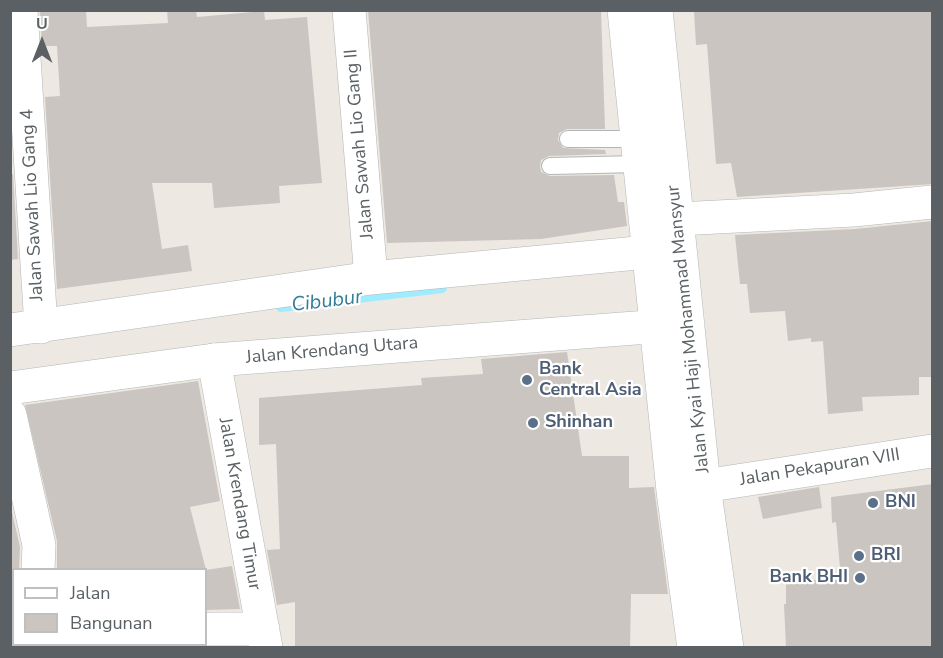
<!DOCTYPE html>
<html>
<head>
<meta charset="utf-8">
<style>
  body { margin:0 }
  #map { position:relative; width:943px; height:658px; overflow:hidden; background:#ede8e1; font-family:"Nunito Sans",sans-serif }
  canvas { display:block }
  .frame { position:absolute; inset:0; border:12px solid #5a6063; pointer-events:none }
  .legend { position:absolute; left:12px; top:568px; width:195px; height:78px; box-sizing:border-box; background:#fff; border:2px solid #bdbfc1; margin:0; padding:8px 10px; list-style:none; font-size:18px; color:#5a6063 }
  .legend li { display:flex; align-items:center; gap:12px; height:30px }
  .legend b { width:30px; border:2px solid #bdbfc1 }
  .north { position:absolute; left:12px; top:12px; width:60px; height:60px; -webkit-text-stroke:4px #fff; paint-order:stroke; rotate:0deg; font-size:16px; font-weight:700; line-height:24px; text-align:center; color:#5a6063 }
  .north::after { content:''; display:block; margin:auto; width:21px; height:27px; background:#5a6063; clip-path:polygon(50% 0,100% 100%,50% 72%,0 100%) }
</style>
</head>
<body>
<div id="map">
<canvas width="943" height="658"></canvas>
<div class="frame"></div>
<ul class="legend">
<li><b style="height:8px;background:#fff"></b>Jalan</li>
<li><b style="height:16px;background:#cac5c0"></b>Bangunan</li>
</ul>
<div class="north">U</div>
</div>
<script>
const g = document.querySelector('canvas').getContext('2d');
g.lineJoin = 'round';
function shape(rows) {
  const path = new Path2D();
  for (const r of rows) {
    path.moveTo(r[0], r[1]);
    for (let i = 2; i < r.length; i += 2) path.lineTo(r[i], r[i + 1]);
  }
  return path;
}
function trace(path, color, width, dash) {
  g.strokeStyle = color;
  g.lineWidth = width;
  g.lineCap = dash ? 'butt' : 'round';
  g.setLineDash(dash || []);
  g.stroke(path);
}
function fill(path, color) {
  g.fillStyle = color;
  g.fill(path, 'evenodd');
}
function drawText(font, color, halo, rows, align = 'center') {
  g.font = font + ' "Nunito Sans",sans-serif';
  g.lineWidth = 4.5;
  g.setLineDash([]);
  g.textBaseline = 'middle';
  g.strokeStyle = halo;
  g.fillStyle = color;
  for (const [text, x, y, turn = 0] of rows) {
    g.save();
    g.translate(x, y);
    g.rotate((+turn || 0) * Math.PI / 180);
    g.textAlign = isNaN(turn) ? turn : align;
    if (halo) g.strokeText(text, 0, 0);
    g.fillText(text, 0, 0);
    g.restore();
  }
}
trace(shape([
  [281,307,442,288]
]), '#9fecff', 10);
fill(shape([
  [40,10,86,10,87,27,168,23,167,10,196,10,197,17,264,11,265,20,307,17,322,183,279,186,280,203,214,208,212,183,152,183,162,249,188,245,192,271,57,289,45,97,60,96,57,46,42,46],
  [368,10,601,10,605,129,567,129,559,133,558,140,563,148,605,150,606,154,549,156,541,160,540,167,541,172,550,176,614,175,618,202,624,202,627,226,541,239,387,243],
  [694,10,933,10,933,184,737,197,731,163,716,164,707,44,696,45],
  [10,174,13,174,18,259,10,260],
  [933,221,933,377,919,377,919,395,862,397,863,411,828,414,823,341,811,342,811,338,788,341,785,311,750,313,747,284,740,284,735,235,855,229],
  [567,352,582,456,629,456,629,488,654,487,668,594,631,594,630,648,295,648,295,602,277,605,267,550,280,549,276,444,259,445,259,398,422,385,421,378,483,374,481,359],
  [198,381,220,501,190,507,206,570,57,570,57,541,25,405],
  [933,484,933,648,786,648,784,604,786,604,786,580,841,580,836,522,832,523,831,497],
  [819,487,822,508,763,519,758,497],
  [10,503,20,547,19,570,10,570],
  [232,566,240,609,206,610,206,570]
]), '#cac5c0');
const lane = shape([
  [568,139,637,139],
  [550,166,639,164]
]);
const street = shape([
  [21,10,41,327],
  [349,10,371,278],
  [678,219,854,210,932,202],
  [10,330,371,278,648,252],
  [214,360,266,648],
  [10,415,39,545,38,570],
  [206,629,263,629],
  [10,637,14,636],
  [125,644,125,648]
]);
const secondary = shape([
  [624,10,673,491,694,648],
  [656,10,704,486,727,648],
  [10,388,214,360,688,324],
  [704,486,932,451]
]);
trace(lane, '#b2b6b9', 18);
trace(street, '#b2b6b9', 34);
trace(secondary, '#b1b7ba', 34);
trace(lane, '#fff', 16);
trace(street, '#fff', 33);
trace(secondary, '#fff', 33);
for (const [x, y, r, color] of [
  [527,380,6,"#5c6f8a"],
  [533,423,6,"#5c6f8a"],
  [873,503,6,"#5c6f8a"],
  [859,556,6,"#5c6f8a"],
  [860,578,6,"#5c6f8a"]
]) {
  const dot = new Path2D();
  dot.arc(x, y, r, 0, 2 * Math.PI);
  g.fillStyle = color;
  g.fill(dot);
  trace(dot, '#fff', 2);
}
drawText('18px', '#5a6063', '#fff', [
  ["Jalan Sawah Lio Gang II",360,144,-95],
  ["Jalan Sawah Lio Gang 4",33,205,-93],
  ["Jalan Kyai Haji Mohammad Mansyur",689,329,-96],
  ["Jalan Krendang Utara",332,351,-5],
  ["Jalan Pekapuran VIII",820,468,-9],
  ["Jalan Krendang Timur",239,504,80]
]);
drawText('bold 18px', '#4e5e75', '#fff', [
  ["Bank",539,370],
  ["Central Asia",539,391],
  ["Shinhan",545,423],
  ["BNI",885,503],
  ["BRI",871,556],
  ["Bank BHI",848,578,"right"]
], 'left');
drawText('italic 20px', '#347d98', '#fff', [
  ["Cibubur",327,302,-7]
]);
</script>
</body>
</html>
